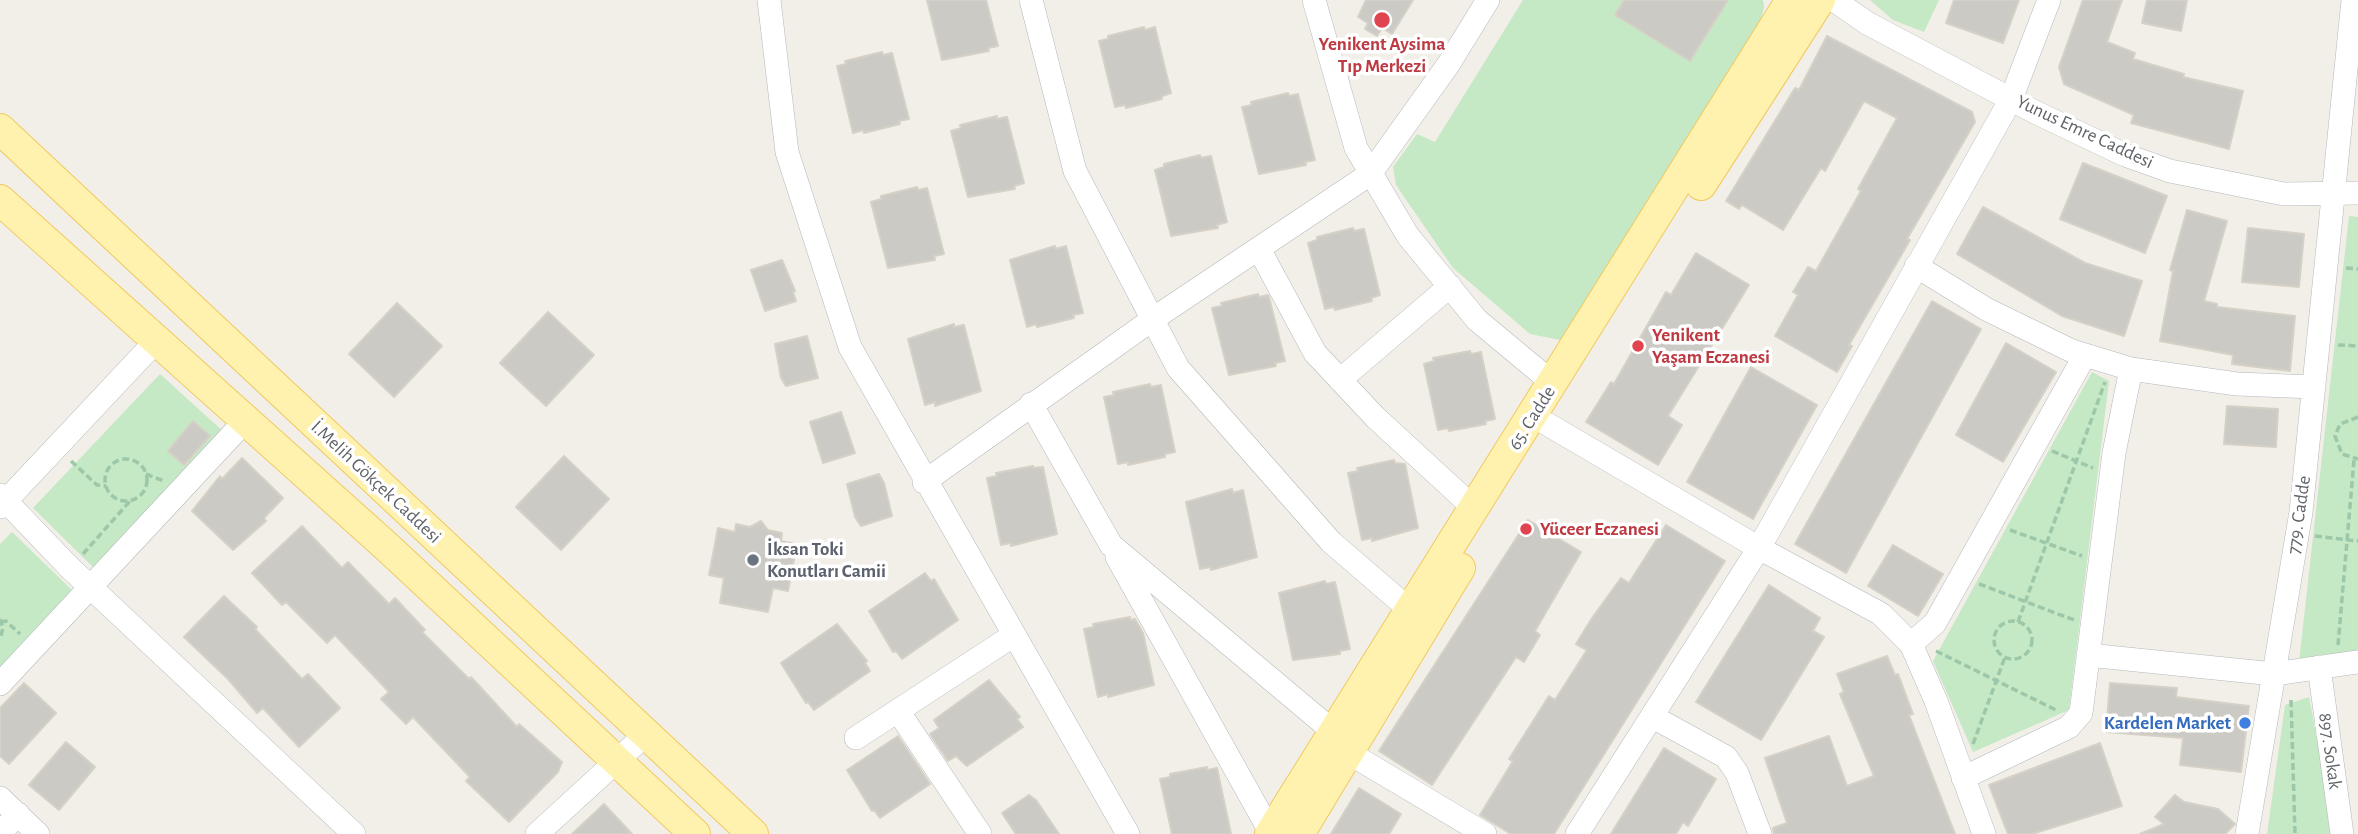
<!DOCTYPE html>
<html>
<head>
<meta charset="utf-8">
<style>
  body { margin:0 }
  canvas { display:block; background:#f1efe8 }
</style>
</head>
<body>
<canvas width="2358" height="834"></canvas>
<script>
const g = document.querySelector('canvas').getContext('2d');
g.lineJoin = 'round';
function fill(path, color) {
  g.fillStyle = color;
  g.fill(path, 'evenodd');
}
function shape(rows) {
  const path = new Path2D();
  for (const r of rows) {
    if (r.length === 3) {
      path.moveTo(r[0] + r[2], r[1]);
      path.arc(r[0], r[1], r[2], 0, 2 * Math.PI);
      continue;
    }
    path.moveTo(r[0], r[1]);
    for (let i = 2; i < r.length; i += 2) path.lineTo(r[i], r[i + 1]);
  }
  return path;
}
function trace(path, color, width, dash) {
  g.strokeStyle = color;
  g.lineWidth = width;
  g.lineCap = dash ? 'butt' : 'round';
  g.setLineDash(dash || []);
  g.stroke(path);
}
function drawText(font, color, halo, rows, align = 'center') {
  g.font = font + ' "Alegreya Sans",sans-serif';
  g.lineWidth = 7;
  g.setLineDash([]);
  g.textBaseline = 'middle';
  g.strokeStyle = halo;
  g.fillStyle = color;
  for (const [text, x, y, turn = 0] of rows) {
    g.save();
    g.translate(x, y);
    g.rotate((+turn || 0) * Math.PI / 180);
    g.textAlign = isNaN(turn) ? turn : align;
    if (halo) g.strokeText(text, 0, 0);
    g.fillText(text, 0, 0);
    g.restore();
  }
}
fill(shape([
  [1523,0,1763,0,1764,7,1756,39,1560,340,1530,334,1453,268,1396,185,1393,167,1417,134,1435,142],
  [1870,0,1939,0,1924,32,1893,20],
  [2349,216,2358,217,2358,654,2299,662],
  [2092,372,2109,381,2069,710,1973,752,1933,661],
  [160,374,225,433,96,570,33,508],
  [12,532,74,592,0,672,0,544],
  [2309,697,2335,834,2267,834,2285,705]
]), '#c5e8c5');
const building = shape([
  [927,0,986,0,998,46,988,48,989,51,942,60,927,0],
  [1366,0,1413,0,1392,34,1382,28,1377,36,1365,29,1368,23,1358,17,1366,0],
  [1624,0,1728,0,1690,61,1615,15,1624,0],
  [1954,0,2019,0,2003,43,1946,23,1954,0],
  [2083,0,2122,0,2107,42,2135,53,2133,59,2184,74,2183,77,2243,91,2229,149,2131,123,2134,115,2064,84,2059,67,2083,0],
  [2147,0,2187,0,2181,31,2142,23,2147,0],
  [1144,27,1145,30,1155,27,1171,93,1162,96,1162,99,1126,108,1125,105,1115,107,1099,41,1108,39,1108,36,1144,27],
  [1827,36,1972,112,1975,122,1907,239,1910,240,1849,345,1852,346,1837,372,1775,336,1798,295,1793,292,1808,267,1816,271,1861,191,1858,189,1897,118,1864,101,1825,171,1821,168,1783,230,1742,205,1739,209,1726,201,1795,88,1799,90,1827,36],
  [882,52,883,55,892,53,909,119,899,121,900,124,864,133,863,130,853,133,837,66,846,64,845,61,882,52],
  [1288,93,1289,96,1298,94,1315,160,1305,162,1306,165,1259,174,1242,107,1252,105,1251,102,1288,93],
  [997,116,997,119,1007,117,1024,183,1014,186,1015,189,968,197,951,131,961,128,960,125,997,116],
  [1200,155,1201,158,1211,156,1227,222,1217,225,1218,228,1171,236,1155,170,1164,167,1164,164,1200,155],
  [2083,163,2167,196,2145,253,2060,219,2083,163],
  [917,187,918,190,927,188,944,254,934,256,935,260,888,268,871,202,881,199,881,196,917,187],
  [1983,207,2085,263,2142,281,2124,336,2062,316,1957,254,1983,207],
  [2187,210,2227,221,2204,301,2217,304,2217,307,2295,316,2290,371,2232,364,2233,355,2160,341,2173,271,2170,270,2187,210],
  [1353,228,1354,231,1364,229,1380,295,1371,298,1372,301,1335,310,1334,307,1325,309,1308,243,1317,240,1317,237,1353,228],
  [2248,228,2304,234,2299,287,2242,282,2248,228],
  [1055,246,1056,249,1066,246,1083,313,1073,315,1074,318,1037,327,1036,324,1027,327,1010,260,1055,246],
  [1696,253,1749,285,1668,416,1682,425,1658,465,1586,422,1611,382,1614,384,1666,292,1671,295,1696,253],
  [782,260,795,291,793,292,796,301,765,311,751,270,782,260],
  [1258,294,1259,297,1268,295,1269,297,1285,361,1275,363,1276,366,1229,375,1212,308,1222,306,1221,303,1258,294],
  [1932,301,1981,329,1846,573,1795,544,1932,301],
  [397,303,442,346,394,397,349,354,397,303],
  [548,312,594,355,546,406,500,363,548,312],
  [954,324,954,327,964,325,981,391,935,406,935,402,925,405,908,339,954,324],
  [807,336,818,378,786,386,781,378,775,344,807,336],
  [2006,343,2056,372,2003,462,1956,435,2006,343],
  [1470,351,1471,354,1481,352,1495,419,1485,421,1486,424,1449,431,1448,428,1438,430,1424,364,1434,361,1433,358,1470,351],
  [1751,367,1817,405,1753,519,1687,482,1751,367],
  [1150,384,1151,387,1161,385,1175,452,1165,454,1165,457,1128,465,1128,462,1118,464,1104,397,1114,395,1113,392,1150,384],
  [2227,406,2278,409,2276,447,2224,444,2227,406],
  [841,412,855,453,823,463,810,422,841,412],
  [193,421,210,436,184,465,168,451,193,421],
  [564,456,609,499,561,550,516,507,564,456],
  [242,458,283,498,264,518,266,521,233,550,192,511,220,476,222,479,242,458],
  [1394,460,1395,463,1405,464,1418,528,1372,541,1372,538,1362,540,1348,473,1358,471,1357,468,1394,460],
  [1033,466,1033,468,1043,467,1057,534,1011,546,1011,543,1001,545,987,478,997,476,996,473,1033,466],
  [879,474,884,483,892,516,861,526,855,517,847,484,879,474],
  [1232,489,1233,493,1243,490,1257,557,1211,570,1210,567,1200,569,1186,502,1232,489],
  [1528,520,1581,552,1535,631,1540,635,1524,662,1516,657,1432,785,1379,751,1528,520],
  [761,521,768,530,782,533,781,541,797,544,788,591,773,588,768,612,720,603,724,578,709,575,718,528,735,532,736,524,750,527,761,521],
  [1666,525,1725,561,1554,834,1511,834,1480,815,1513,761,1509,759,1549,696,1555,700,1587,650,1576,644,1592,618,1621,578,1629,583,1666,525],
  [302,526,342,568,348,562,389,604,395,598,425,630,422,632,469,679,471,677,517,727,519,724,562,762,558,772,509,822,466,781,470,777,413,717,406,724,381,699,389,692,335,635,327,643,286,602,282,605,252,573,302,526],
  [1893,545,1943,574,1918,616,1868,586,1893,545],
  [925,573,931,581,934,579,958,620,902,659,896,651,893,652,869,611,925,573],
  [1325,581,1326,584,1335,582,1350,649,1340,651,1340,654,1293,660,1279,593,1325,581],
  [1769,585,1820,618,1813,631,1824,637,1761,740,1696,702,1769,585],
  [224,596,257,627,255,629,302,679,308,674,340,708,299,747,263,708,257,713,228,679,184,637,224,596],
  [1130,617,1130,620,1135,619,1143,633,1154,685,1108,697,1108,694,1098,697,1084,629,1094,627,1093,624,1130,617],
  [837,624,867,661,865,663,870,671,814,710,808,702,806,703,781,663,837,624],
  [1887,656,1895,675,1898,674,1913,714,1909,715,1955,834,1774,834,1773,828,1787,823,1765,758,1829,736,1847,786,1874,776,1840,694,1844,692,1837,674,1887,656],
  [989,680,1020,717,1017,719,1023,727,967,766,956,756,948,761,930,734,939,728,934,720,989,680],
  [24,683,56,713,9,764,0,756,0,708,24,683],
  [2110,683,2177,688,2176,697,2249,706,2241,772,2180,765,2183,738,2106,732,2110,683],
  [898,736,930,784,880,818,874,810,872,811,847,770,898,736],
  [66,742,95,767,59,810,29,785,66,742],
  [2100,743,2122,806,2032,834,2008,834,1989,785,2100,743],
  [1664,748,1716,779,1688,826,1683,822,1676,834,1611,834,1664,748],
  [1207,767,1207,770,1217,768,1231,834,1172,834,1160,779,1170,777,1170,774,1207,767],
  [1359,788,1401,814,1389,834,1331,834,1359,788],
  [1029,795,1036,800,1059,834,1016,834,1002,813,1029,795],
  [2175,795,2184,802,2218,809,2235,824,2225,834,2140,834,2164,824,2155,817,2175,795],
  [604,804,632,834,572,834,604,804]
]);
fill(building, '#cccac5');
trace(building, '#d6d1c6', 2);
const minor = shape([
  [769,0,787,152,850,347,1128,834],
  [1031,0,1075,171,1178,368,1331,542,1410,610],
  [1314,0,1356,148,1408,236,1477,320,1554,384],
  [1834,0,1867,23,2035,112,2125,155,2170,171,2284,194,2358,193],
  [1259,249,1315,353,1376,418,1475,509],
  [1916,266,1986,309,2072,351,2131,369,2237,384,2314,387],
  [1340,380,1450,286],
  [1031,404,1111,545,1334,732],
  [1547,424,1759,548,1881,614,1911,644,1936,701,1984,834],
  [924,482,1153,319,1370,174,1448,65,1488,0],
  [0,495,70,568,354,834],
  [0,507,157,340],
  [1117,557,1271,833],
  [1911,644,1935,623,2085,355],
  [2088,655,2274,674,2358,662],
  [2319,667,2342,834],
  [0,684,246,420],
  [898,711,980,834],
  [1653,717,1726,757,1737,773,1760,834],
  [856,738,1014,635],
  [1349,753,1485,834],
  [1963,778,2069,727,2081,713,2114,453,2131,369],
  [0,798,38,834],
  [0,833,18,814],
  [537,834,645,735],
  [1577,834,1759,548,2011,99,2049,0],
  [2247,834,2301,512,2353,0]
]);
const major = shape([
  [0,129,753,834],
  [1701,185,1820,0],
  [0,200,386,546,695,834],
  [1270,834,1791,0],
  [1299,834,1460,568]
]);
trace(minor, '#b5b8bc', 24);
trace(major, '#f2c960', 32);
trace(shape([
  [2346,268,2358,269],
  [2338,345,2358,346],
  [2358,417,2340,424,2335,436,2342,454,2358,459],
  [2052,451,2093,468],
  [126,480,21],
  [71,461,97,485,106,486],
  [146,474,164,481],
  [2010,530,2082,556],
  [2315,536,2358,541],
  [83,554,130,501],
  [1979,584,2074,620],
  [0,619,3,628,0,639],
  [2013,640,19],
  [1,622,6,621,20,634],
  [2018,622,2105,382],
  [2338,645,2354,460],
  [1936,651,2058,711],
  [2291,700,2295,834],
  [1973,744,2005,657]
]), '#9cc7a9', 3.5, [7, 3.5]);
trace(minor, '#fff', 23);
trace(major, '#fff2af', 30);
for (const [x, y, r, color] of [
  [1382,20,9,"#e0444e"],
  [1638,346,7,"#e0444e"],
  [1526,529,7,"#e0444e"],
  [753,560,7,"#6b7280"],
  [2245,723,7,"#3f7fe0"]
]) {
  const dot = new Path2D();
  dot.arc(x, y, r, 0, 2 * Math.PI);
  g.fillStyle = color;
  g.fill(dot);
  trace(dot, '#fff', 2.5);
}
drawText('bold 19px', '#be3a42', '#fff', [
  ["Yenikent Aysima",1382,44,"center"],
  ["Tıp Merkezi",1382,66,"center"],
  ["Yenikent",1652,335],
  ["Yaşam Eczanesi",1652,357],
  ["Yüceer Eczanesi",1540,529]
], 'left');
drawText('19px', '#5f6368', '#fff', [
  ["Yunus Emre Caddesi",2085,132,25],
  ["65. Cadde",1532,418,-58],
  ["İ.Melih Gökçek Caddesi",376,482,43],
  ["779. Cadde",2299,515,-82],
  ["897. Sokak",2330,751,82]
]);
drawText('bold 19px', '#5b616d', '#fff', [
  ["İksan Toki",767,549],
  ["Konutları Camii",767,571]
], 'left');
drawText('bold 19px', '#366cbe', '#fff', [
  ["Kardelen Market",2231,723]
], 'right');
</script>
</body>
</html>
